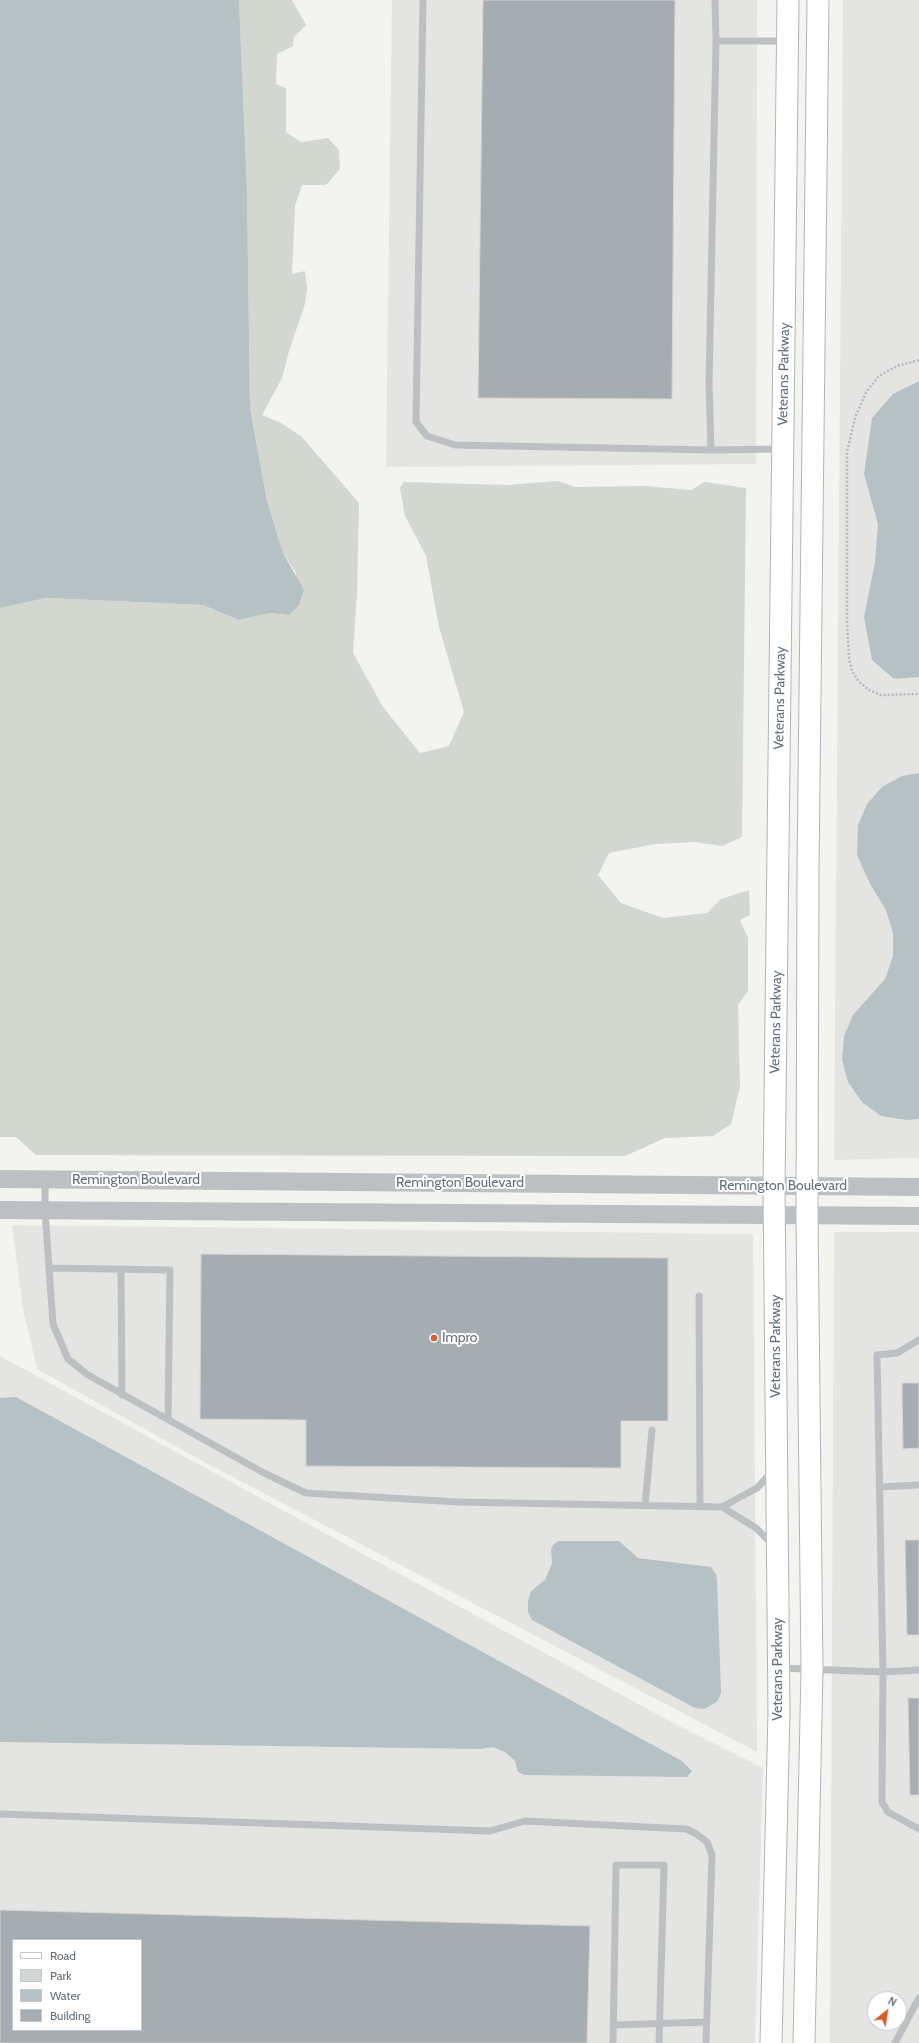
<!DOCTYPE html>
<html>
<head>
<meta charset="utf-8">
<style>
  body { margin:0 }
  #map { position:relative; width:919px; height:2043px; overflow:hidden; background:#f3f3ef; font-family:Cabin,sans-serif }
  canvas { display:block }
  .legend { position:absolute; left:12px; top:1939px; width:130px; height:92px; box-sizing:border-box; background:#fff; border:1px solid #c1c7cc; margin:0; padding:5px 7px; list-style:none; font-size:12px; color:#64727f }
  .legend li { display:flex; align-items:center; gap:8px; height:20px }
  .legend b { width:20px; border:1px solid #c1c7cc }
  .north { position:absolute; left:867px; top:1991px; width:40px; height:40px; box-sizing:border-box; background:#fff; border:1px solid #c1c7cc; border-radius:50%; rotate:30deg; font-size:11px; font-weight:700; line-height:16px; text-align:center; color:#64727f }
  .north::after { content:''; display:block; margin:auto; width:14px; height:18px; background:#d85b2b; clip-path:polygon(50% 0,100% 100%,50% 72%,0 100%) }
</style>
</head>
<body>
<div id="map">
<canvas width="919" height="2043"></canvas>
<ul class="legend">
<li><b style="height:5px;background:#fff"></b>Road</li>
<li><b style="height:11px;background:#d2d8cf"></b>Park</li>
<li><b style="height:11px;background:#b6c1c6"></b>Water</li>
<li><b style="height:11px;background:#a6adb2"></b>Building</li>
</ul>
<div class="north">N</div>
</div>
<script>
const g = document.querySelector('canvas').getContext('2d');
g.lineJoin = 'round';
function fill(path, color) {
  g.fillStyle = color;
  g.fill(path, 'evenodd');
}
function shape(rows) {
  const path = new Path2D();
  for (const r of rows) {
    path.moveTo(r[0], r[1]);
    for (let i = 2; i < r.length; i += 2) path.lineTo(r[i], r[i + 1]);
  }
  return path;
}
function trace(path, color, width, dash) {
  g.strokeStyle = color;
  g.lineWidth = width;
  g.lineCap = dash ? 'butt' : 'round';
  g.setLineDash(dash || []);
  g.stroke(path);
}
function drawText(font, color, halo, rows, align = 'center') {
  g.font = font + ' Cabin,sans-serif';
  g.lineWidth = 4;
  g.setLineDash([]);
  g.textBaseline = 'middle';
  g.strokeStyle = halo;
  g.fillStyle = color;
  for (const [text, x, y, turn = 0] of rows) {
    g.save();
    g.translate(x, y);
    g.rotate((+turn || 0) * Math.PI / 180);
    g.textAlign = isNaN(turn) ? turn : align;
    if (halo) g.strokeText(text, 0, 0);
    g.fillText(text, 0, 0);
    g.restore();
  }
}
fill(shape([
  [392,0,757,0,756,464,386,467],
  [843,0,919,0,919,1158,834,1160],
  [12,1225,753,1234,757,1752,206,1463,37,1369,23,1309],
  [834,1232,919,1232,919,2043,830,2043],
  [875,1999,899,1999,899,2023,875,2023],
  [0,1356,675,1724,763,1768,755,2043,0,2043],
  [13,1940,141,1940,141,2030,13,2030]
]), '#e4e5e3');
fill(shape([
  [239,0,292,0,306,25,294,37,293,46,277,54,276,84,286,88,286,132,301,142,328,138,339,150,340,169,326,185,302,185,295,206,292,274,305,271,307,289,305,304,289,351,282,378,262,415,281,423,301,436,359,503,357,594,353,653,383,707,420,753,449,746,464,712,439,627,426,556,405,516,400,488,403,482,507,485,558,481,576,487,645,486,691,490,705,482,746,488,742,837,722,846,695,842,655,844,609,853,598,875,621,903,663,918,707,913,721,899,749,890,750,915,740,920,748,938,748,991,738,1005,740,1087,731,1124,713,1136,665,1138,625,1156,36,1155,16,1137,0,1137,0,608,46,598,203,605,239,620,270,613,289,615,296,573,283,553,267,501,250,408,247,190]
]), '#d2d8cf');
fill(shape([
  [0,0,239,0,247,190,250,408,267,501,283,553,304,590,299,605,289,615,270,613,239,620,203,605,46,598,0,608],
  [919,381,919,677,894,679,872,660,864,617,875,562,878,524,864,474,872,418,893,394],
  [919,773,919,1119,906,1120,881,1116,862,1102,848,1082,842,1060,844,1036,853,1015,885,979,893,956,893,933,886,910,870,884,857,855,858,825,867,804,882,787,902,776],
  [16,1397,682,1761,692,1771,687,1777,524,1775,518,1772,515,1761,505,1752,493,1747,481,1749,0,1742,0,1398],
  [558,1541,619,1541,638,1558,711,1567,716,1574,717,1580,721,1693,718,1701,704,1709,695,1708,532,1620,528,1612,528,1601,531,1591,545,1580,552,1563,551,1549,553,1545]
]), '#b6c1c6');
const building = shape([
  [483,0,675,0,672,399,478,398,483,0],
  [201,1254,668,1258,668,1421,621,1421,621,1468,306,1466,306,1420,200,1419,201,1254],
  [902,1383,919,1383,919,1448,903,1449,902,1383],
  [905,1540,919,1540,919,1635,907,1635,905,1540],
  [908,1698,919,1698,919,1795,910,1795,908,1698],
  [0,1910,590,1926,587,2043,0,2043,0,1910],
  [13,1940,141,1940,141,2030,13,2030,13,1940]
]);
fill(building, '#a6adb2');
trace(building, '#d4d5d2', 1);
const secondary = shape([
  [771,2043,779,1713,774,1186,788,0],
  [804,2043,812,1670,807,1215,808,869,818,0]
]);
trace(secondary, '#b1b5b9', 23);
trace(shape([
  [919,360,897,366,879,376,866,392,855,418,847,452,847,621,849,658,852,671,859,682,869,690,881,695,919,694]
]), '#b6b9bb', 2.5, [2, 2]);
trace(shape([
  [423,0,416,422,427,436,455,445,711,450],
  [715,0,716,41,785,41],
  [716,41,709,383,711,450,781,449],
  [45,1180,45,1211,53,1324,68,1359,88,1375,264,1473,306,1493,458,1502,722,1507],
  [49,1268,170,1270,168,1420],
  [121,1269,122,1395],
  [699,1296,700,1507],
  [919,1340,897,1353,877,1355,883,1672,882,1802,888,1812,919,1829],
  [772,1472,757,1488,722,1507,756,1528,773,1545],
  [879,1487,919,1485],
  [645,1506,652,1430],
  [780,1668,883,1672,919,1670],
  [0,1814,490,1831,525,1821,686,1829,695,1833,707,1842,712,1855,706,2043],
  [613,2025,707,2022],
  [613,2043,616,1865,664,1865,659,2043],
  [895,2043,919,1998]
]), '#bcc0c3', 7);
trace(shape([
  [0,1179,919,1187],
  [0,1210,919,1216]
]), '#bcc0c3', 18);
trace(secondary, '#fff', 21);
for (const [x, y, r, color] of [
  [434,1338,4,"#d85b2b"]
]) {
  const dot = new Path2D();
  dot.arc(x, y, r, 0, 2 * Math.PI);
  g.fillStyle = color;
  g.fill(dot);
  trace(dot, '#fff', 1.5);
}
drawText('14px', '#64727f', '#fff', [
  ["Veterans Parkway",784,374,-89],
  ["Veterans Parkway",780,698,-89],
  ["Veterans Parkway",776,1022,-89],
  ["Remington Boulevard",136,1180],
  ["Remington Boulevard",460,1183],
  ["Remington Boulevard",783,1186],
  ["Veterans Parkway",776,1346,-90],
  ["Veterans Parkway",778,1669,-90]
]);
drawText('14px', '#64727f', '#fff', [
  ["Impro",442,1338]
], 'left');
</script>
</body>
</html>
